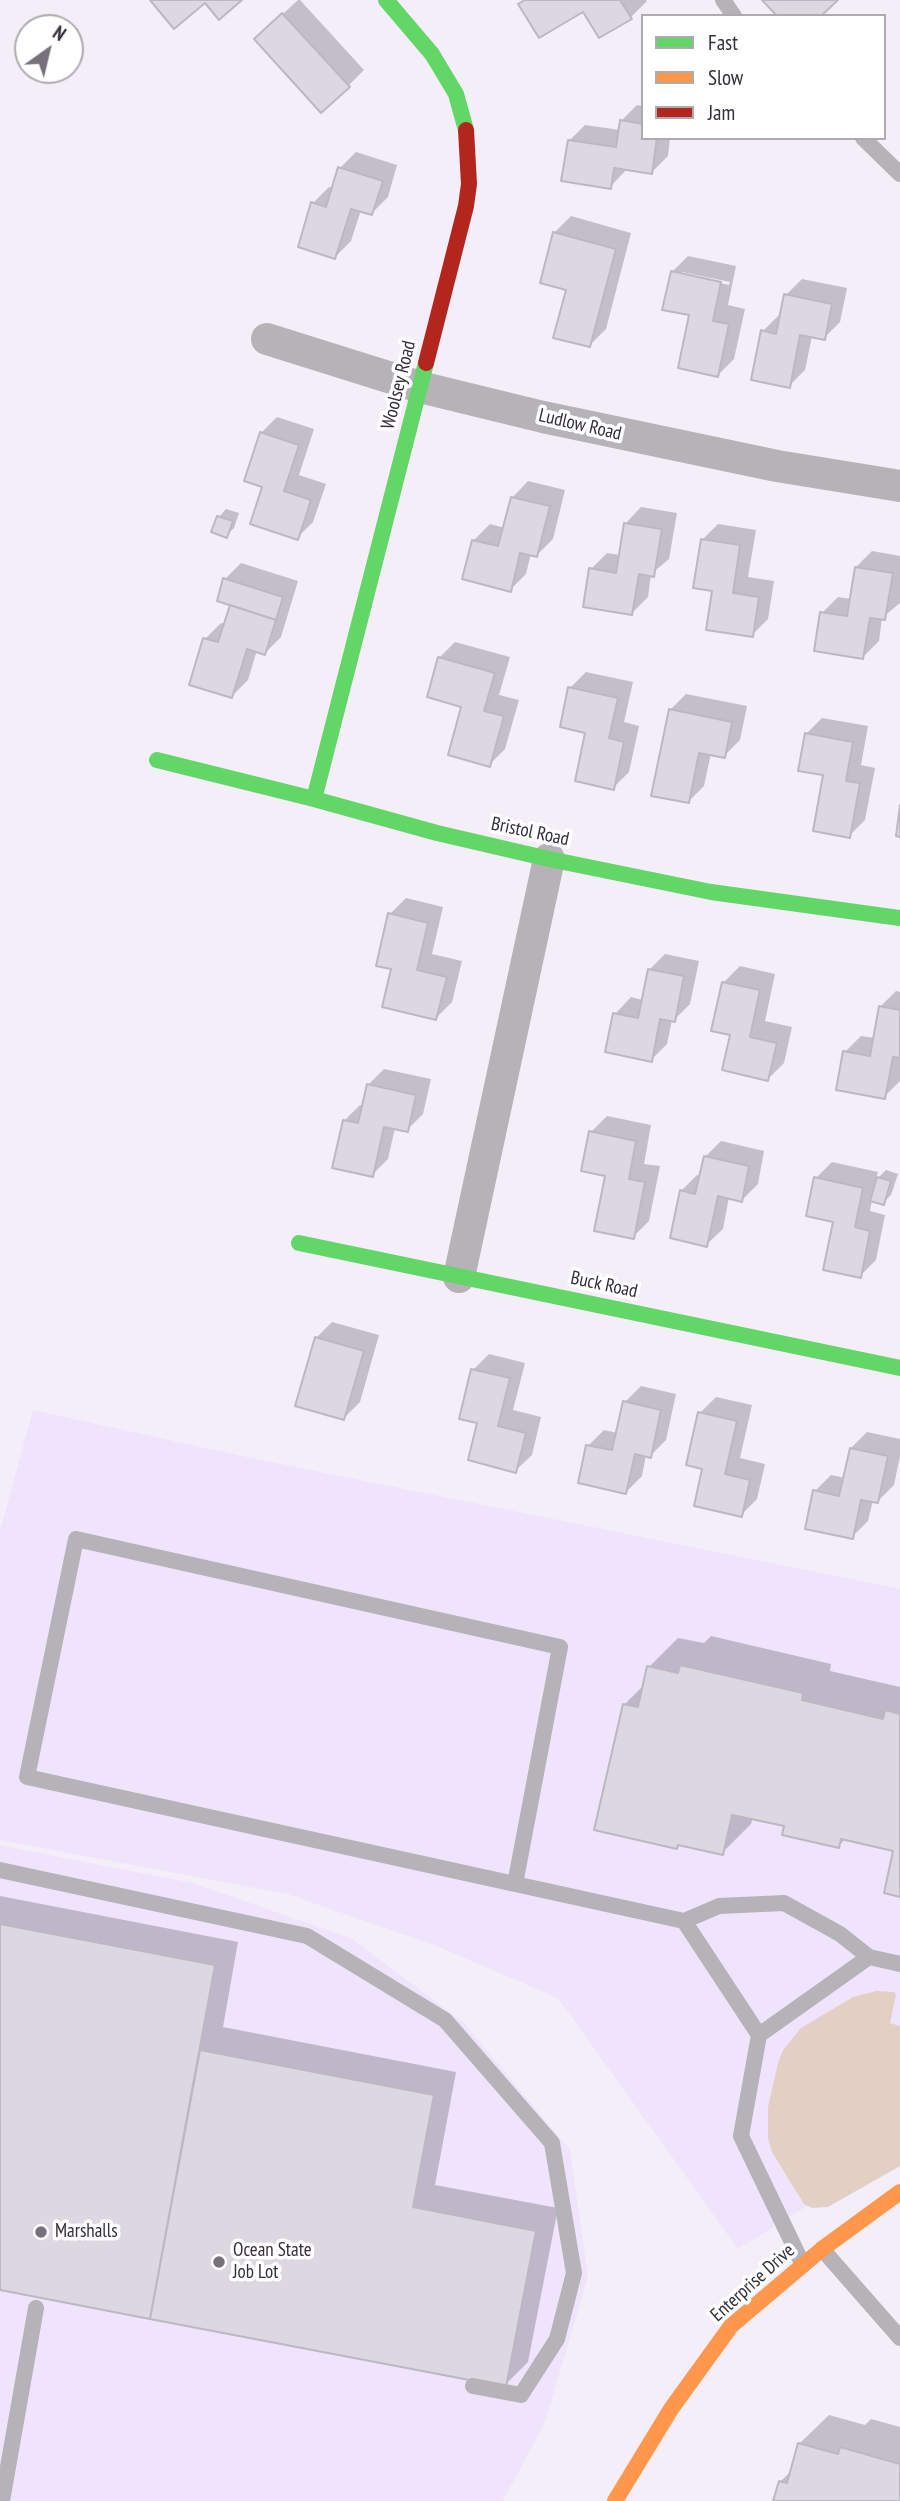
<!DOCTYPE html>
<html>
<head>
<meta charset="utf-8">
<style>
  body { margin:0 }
  #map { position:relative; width:900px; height:2501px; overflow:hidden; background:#f4eef9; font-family:"PT Sans Narrow",sans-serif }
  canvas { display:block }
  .legend { position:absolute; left:641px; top:14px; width:245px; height:126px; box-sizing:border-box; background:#fff; border:2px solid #aeabb0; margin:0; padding:9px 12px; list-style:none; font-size:21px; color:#342e39 }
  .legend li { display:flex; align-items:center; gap:14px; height:35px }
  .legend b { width:35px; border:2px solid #aeabb0 }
  .north { position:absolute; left:14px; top:14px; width:70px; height:70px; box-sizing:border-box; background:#fff; border:2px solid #aeabb0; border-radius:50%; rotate:34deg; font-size:19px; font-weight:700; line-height:28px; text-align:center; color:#342e39 }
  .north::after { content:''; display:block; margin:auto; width:24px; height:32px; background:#77717c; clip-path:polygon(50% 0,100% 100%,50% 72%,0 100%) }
</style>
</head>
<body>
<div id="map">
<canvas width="900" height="2501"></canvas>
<ul class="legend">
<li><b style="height:9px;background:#63d668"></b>Fast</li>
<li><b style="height:9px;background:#ff974d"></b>Slow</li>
<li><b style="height:9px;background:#b3261e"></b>Jam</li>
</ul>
<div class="north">N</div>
</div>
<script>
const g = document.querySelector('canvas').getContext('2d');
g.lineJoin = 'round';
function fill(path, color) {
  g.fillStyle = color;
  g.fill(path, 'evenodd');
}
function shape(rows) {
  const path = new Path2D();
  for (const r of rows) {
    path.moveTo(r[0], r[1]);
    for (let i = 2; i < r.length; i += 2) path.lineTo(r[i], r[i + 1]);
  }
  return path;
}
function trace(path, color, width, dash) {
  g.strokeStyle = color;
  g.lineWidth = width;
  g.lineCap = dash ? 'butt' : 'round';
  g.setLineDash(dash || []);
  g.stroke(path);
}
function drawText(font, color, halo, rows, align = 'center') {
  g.font = font + ' "PT Sans Narrow",sans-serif';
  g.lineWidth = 7;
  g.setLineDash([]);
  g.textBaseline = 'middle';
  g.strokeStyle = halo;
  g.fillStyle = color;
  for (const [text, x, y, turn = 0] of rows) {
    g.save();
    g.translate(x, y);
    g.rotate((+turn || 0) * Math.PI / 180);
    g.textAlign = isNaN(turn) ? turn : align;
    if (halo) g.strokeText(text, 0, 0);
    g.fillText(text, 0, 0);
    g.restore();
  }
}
fill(shape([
  [33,1410,251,1458,900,1589,900,2148,738,2249,558,1998,434,1945,287,1894,0,1840,0,1531],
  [0,1845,192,1883,351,1938,464,2023,570,2150,588,2277,545,2422,503,2501,0,2501]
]), '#f0e4fc');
fill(shape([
  [876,1991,894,1992,896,1995,890,2023,900,2026,900,2166,828,2207,812,2208,804,2204,772,2152,768,2139,768,2107,778,2063,783,2050,801,2028,853,1997]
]), '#e2d0c4');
fill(shape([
  [298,0,300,0,364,70,348,86,273,23],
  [524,0,646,0,647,1,631,17,583,9,520,4],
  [637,105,643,106,643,138,670,138,668,156,652,172,627,169,610,187,569,141,585,125,620,130,621,121],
  [356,152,397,165,388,197,372,213,361,210,351,241,335,257,313,203,329,187,333,188,340,168],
  [571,216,631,233,606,329,590,345,555,232],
  [688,256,736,266,728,305,745,309,734,359,718,375,672,272],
  [682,272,730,282,729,285,682,275],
  [802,279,847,288,840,322,824,338,812,336,805,370,789,386,763,331,779,315,782,316,786,295],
  [277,417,314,429,299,475,326,484,313,522,297,538,265,486,261,433],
  [528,481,565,490,553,539,537,555,531,553,526,574,510,590,474,540,490,524,505,528,512,498],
  [641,507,677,513,669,559,651,574,648,597,632,613,591,569,607,553,620,555,625,524],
  [226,509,239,513,234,528,226,536,219,517],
  [718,524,756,530,748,577,774,581,768,619,752,635,714,590,702,540],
  [872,551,900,556,900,603,882,618,879,641,863,657,822,613,838,597,851,599,856,567],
  [241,563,298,581,281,637,265,653,257,650,248,680,232,696,205,639,221,623,226,624,232,604,225,579],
  [455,642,510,657,499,695,519,700,505,749,489,765,439,658],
  [586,672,633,682,624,722,639,726,629,772,613,788,570,688],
  [686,694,747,706,740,740,724,756,711,753,704,786,688,802,670,710],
  [822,718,868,726,861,765,875,768,865,820,849,836,806,734],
  [406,898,443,907,432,954,462,961,452,1002,436,1018,393,968,390,914],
  [665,954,699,961,690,1004,674,1020,672,1020,667,1044,651,1060,615,1014,631,997,643,1000,649,970],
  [740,966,775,974,765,1021,792,1027,784,1063,768,1079,732,1034,724,982],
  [896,991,900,992,900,1081,884,1097,845,1052,861,1036,875,1038,880,1007],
  [384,1069,431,1079,423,1114,407,1130,395,1128,388,1159,372,1175,344,1121,360,1105,364,1106,368,1085],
  [607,1116,651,1125,644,1164,660,1166,649,1221,633,1237,591,1132],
  [721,1141,764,1151,758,1184,742,1200,729,1197,723,1229,706,1245,681,1191,697,1175,701,1176,705,1157],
  [832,1162,878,1172,876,1180,886,1170,898,1174,891,1195,883,1203,872,1200,870,1211,885,1215,876,1260,860,1276,816,1178],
  [332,1322,379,1335,360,1402,344,1418,316,1338],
  [489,1354,525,1363,513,1410,541,1417,532,1455,515,1471,479,1422,473,1370],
  [641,1386,676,1394,666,1440,650,1456,646,1455,642,1476,626,1492,588,1446,604,1430,618,1433,625,1402],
  [716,1397,752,1405,740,1458,765,1464,757,1499,741,1515,705,1468,700,1413],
  [867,1432,900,1439,900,1456,894,1485,878,1501,873,1500,868,1521,852,1537,815,1491,831,1475,845,1478,851,1448],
  [711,1636,831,1664,830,1671,900,1687,900,1895,895,1850,846,1839,838,1846,786,1825,753,1817,751,1824,722,1853,680,1843,677,1847,624,1705,645,1684,649,1667,678,1638,704,1643],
  [0,1896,238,1942,223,2027,456,2072,435,2185,558,2208,528,2362,505,2385,0,2288],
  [829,2415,865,2425,871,2419,900,2427,900,2501,775,2501,780,2482,792,2470,799,2444]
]), '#0003');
const building = shape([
  [150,0,242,0,219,20,205,3,174,29,150,0],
  [525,0,620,0,632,19,599,38,583,12,539,38,518,4,525,0],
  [762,0,838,0,821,16,777,16,762,0],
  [282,13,350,87,321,113,254,39,282,13],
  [620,120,643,124,643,138,657,138,652,174,614,168,611,189,561,181,568,140,616,147,620,120],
  [338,167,383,181,372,215,351,209,335,259,298,247,311,202,326,207,338,167],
  [553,232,616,249,590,347,553,338,566,290,540,283,553,232],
  [671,271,721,282,713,321,729,324,718,377,678,368,689,315,662,310,671,271],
  [784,294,832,304,825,340,800,335,790,388,751,380,761,330,776,334,784,294],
  [260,432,299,445,284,491,311,500,298,540,250,524,262,487,244,481,260,432],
  [511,497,550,506,537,557,520,553,511,592,462,579,472,540,498,546,511,497],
  [217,516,233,521,227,538,211,532,217,516],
  [624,523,662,529,654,577,639,574,632,615,583,607,589,568,616,573,624,523],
  [701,539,740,545,733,593,759,597,753,637,706,630,712,591,693,588,701,539],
  [855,567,893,573,885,620,870,618,863,659,814,651,820,612,847,616,855,567],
  [223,578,283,597,276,620,217,601,223,578],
  [230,605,276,620,265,655,247,649,232,698,189,685,203,638,218,642,230,605],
  [438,657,495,673,484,711,504,716,490,767,448,755,461,707,427,697,438,657],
  [568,687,618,698,609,738,624,742,614,790,575,781,585,733,560,727,568,687],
  [669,709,732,722,725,758,699,753,689,803,651,796,669,709],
  [805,733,853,742,846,781,860,783,850,838,813,831,823,775,798,771,805,733],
  [900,805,900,837,896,836,900,805],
  [388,913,428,923,417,970,447,977,436,1020,382,1007,391,969,376,966,388,913],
  [648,969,684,976,675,1022,660,1019,652,1062,605,1052,613,1013,638,1018,648,969],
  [722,982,760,990,750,1037,777,1043,768,1081,722,1070,730,1035,711,1031,722,982],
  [879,1006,900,1010,900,1058,893,1057,885,1099,836,1090,843,1051,870,1056,879,1006],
  [367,1084,416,1095,408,1132,384,1127,373,1177,332,1168,343,1120,358,1123,367,1084],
  [589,1131,636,1141,629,1179,645,1182,634,1239,594,1231,605,1176,581,1171,589,1131],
  [704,1156,749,1166,742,1202,718,1196,707,1247,670,1238,680,1190,695,1194,704,1156],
  [814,1177,863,1188,855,1227,870,1231,861,1278,823,1270,833,1222,806,1216,814,1177],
  [877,1177,891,1181,884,1205,870,1201,877,1177],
  [315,1337,364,1351,344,1420,295,1406,315,1337],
  [471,1369,510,1378,498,1426,526,1433,516,1473,468,1460,477,1423,459,1419,471,1369],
  [623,1401,661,1410,651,1458,635,1454,626,1494,578,1483,586,1445,612,1450,623,1401],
  [698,1412,737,1421,725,1474,750,1480,742,1517,694,1506,702,1469,686,1465,698,1412],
  [850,1448,888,1456,878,1503,861,1500,853,1539,805,1529,813,1490,839,1496,850,1448],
  [680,1665,803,1693,802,1700,883,1719,885,1710,900,1714,900,1897,884,1893,893,1851,841,1839,839,1848,782,1835,784,1826,732,1815,723,1855,678,1845,677,1849,594,1830,623,1704,638,1707,647,1666,678,1673,680,1665],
  [0,1924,215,1965,150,2319,0,2290,0,1924],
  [200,2050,434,2095,413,2207,536,2231,506,2387,150,2319,200,2050],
  [798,2443,838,2454,840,2447,900,2464,900,2501,773,2501,779,2481,787,2483,798,2443]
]);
fill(building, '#dcd7e0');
trace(building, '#bcb8c1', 2);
trace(shape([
  [723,0,734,16],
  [863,138,900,174],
  [0,1870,307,1936,445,2020,552,2143,574,2273,557,2339,521,2395,473,2386],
  [515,1884,560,1647,76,1539,27,1777,515,1884,684,1921,759,2035,741,2136,803,2265],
  [684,1921,719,1906,784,1903,840,1934,869,1957],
  [759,2035,869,1957,900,1964],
  [822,2249,900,2338],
  [2,2501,36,2308]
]), '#b5b2b8', 16);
trace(shape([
  [267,339,420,387,543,417,777,466,900,486],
  [459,1277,549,859]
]), '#b5b2b8', 32);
trace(shape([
  [386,0,432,54,456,94,466,130],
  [157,760,314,799,437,833,549,859,711,892,900,918],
  [314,799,426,363],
  [299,1243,900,1368]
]), '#63d668', 16);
trace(shape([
  [615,2501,671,2409,731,2326,822,2249,900,2192]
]), '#ff974d', 16);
trace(shape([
  [426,363,466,206,469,184,466,130]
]), '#b3261e', 16);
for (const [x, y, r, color] of [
  [41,2232,7,"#77717c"],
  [219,2262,7,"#77717c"]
]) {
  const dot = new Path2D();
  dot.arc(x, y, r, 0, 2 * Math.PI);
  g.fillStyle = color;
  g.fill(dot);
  trace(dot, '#fff', 2.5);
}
drawText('19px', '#342e39', '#fff', [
  ["Woolsey Road",399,385,-76],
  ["Ludlow Road",580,425,13],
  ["Bristol Road",530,832,12],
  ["Buck Road",604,1285,12],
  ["Enterprise Drive",753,2283,-42]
]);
drawText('19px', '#342e39', '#fff', [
  ["Marshalls",55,2232],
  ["Ocean State",233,2251],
  ["Job Lot",233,2273]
], 'left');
</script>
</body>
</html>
